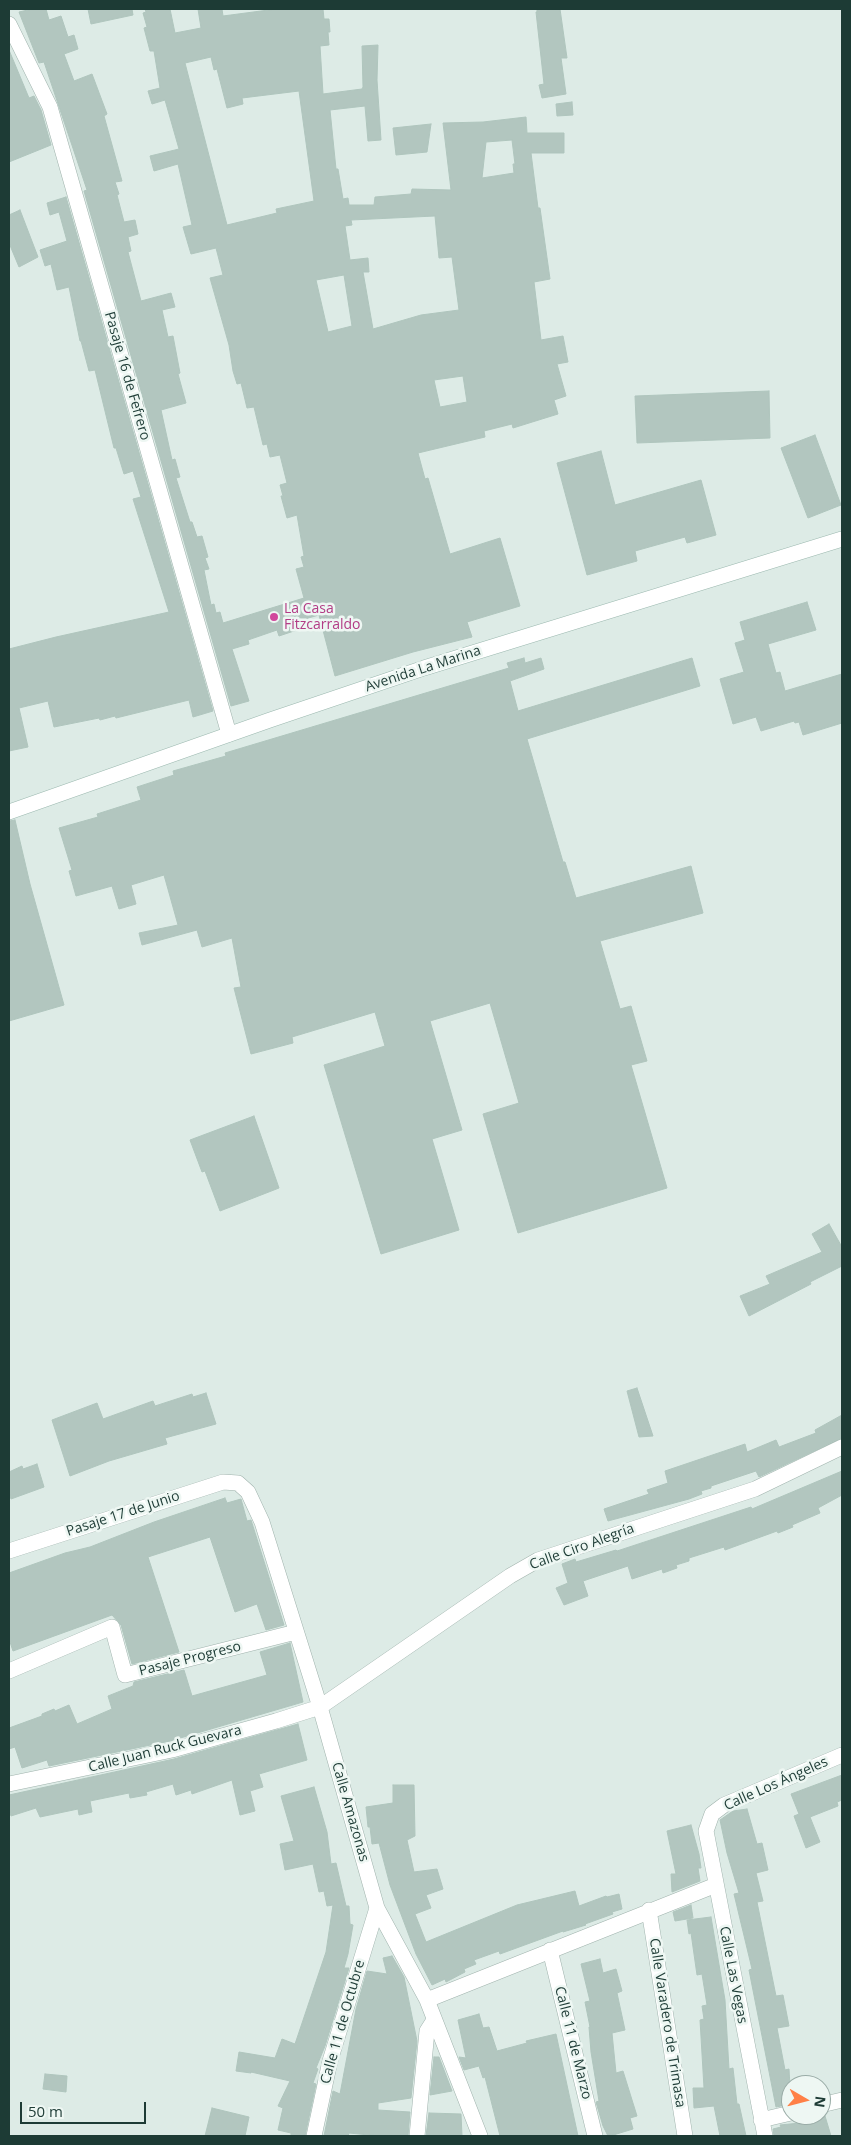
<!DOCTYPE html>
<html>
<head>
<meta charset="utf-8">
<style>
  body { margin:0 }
  #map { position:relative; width:851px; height:2145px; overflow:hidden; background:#ddebe6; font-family:"Open Sans",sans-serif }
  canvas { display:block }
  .frame { position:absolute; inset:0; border:10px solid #1d3b35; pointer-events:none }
  .north { position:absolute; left:781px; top:2075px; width:50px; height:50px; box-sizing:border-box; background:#eef7f3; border:1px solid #9aaca7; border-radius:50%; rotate:98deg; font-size:14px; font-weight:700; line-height:20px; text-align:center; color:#1d3b35 }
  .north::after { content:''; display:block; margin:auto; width:18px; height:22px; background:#ff8047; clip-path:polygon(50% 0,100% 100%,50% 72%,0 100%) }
  .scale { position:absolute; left:20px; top:2102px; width:126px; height:22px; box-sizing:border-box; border:2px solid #1d3b35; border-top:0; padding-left:6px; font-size:15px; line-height:18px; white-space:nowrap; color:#1d3b35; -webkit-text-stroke:4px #eef7f3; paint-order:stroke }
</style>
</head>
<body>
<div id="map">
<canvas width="851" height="2145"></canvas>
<div class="frame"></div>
<div class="north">N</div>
<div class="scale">50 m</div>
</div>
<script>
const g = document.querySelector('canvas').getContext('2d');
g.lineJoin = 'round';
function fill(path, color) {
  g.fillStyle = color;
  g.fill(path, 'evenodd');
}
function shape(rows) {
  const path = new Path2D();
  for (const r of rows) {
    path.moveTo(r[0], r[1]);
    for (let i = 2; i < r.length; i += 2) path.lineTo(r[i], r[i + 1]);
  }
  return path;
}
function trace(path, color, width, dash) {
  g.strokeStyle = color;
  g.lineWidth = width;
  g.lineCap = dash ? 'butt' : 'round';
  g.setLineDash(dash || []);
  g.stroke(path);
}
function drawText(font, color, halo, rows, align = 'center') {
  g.font = font + ' "Open Sans",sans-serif';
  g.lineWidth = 5;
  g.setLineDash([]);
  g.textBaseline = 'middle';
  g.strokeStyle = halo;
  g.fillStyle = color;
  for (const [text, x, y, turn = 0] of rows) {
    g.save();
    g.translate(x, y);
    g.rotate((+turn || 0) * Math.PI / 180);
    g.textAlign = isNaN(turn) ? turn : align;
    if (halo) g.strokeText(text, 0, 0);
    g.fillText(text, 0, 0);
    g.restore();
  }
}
const building = shape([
  [32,9,46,9,49,20,61,16,68,37,74,35,78,49,64,54,74,81,92,74,107,114,104,116,122,181,115,182,119,194,117,195,124,222,135,220,138,234,128,237,131,251,128,252,141,301,171,293,175,307,162,310,168,337,173,336,180,373,178,374,186,403,161,410,172,460,175,459,180,477,176,478,190,522,192,522,197,537,202,536,208,557,205,558,209,569,204,570,211,605,214,604,216,613,220,612,223,623,304,598,296,569,304,567,301,557,304,556,297,515,287,518,281,496,283,496,280,485,287,483,280,455,270,457,267,444,263,445,254,407,247,408,241,383,237,384,233,371,229,345,210,278,223,275,216,248,191,254,183,227,192,225,178,164,154,171,150,156,179,149,165,100,152,104,148,91,160,88,154,51,150,51,144,28,147,27,143,13,146,12,145,9,170,9,175,33,201,28,198,9,222,9,223,16,276,9,323,9,324,19,329,19,330,32,328,32,329,45,320,46,323,94,362,89,363,87,362,46,378,45,377,80,381,140,368,141,365,106,330,110,336,169,338,169,343,199,348,198,349,205,374,205,375,197,411,194,412,189,451,190,443,123,483,122,526,117,527,133,564,133,564,153,531,153,538,208,540,208,550,279,534,282,541,340,563,336,568,362,557,364,566,396,554,400,558,414,513,428,512,424,484,431,485,437,418,453,425,479,428,478,450,554,500,538,520,606,467,622,472,637,413,652,335,676,319,615,294,622,297,630,279,636,277,630,248,640,249,644,232,649,249,701,231,706,84,191,87,190,44,62,39,63,19,12,32,9],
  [211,57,214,70,217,69,227,108,243,104,242,98,299,91,314,201,276,209,277,213,227,225,185,63,211,57],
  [512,140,515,164,513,164,514,173,482,178,486,142,512,140],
  [435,216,439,258,452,257,459,310,421,315,373,329,363,272,369,272,368,258,350,260,345,226,352,225,351,220,435,216],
  [344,275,352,326,328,332,316,280,344,275],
  [463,376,467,402,440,407,434,380,463,376],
  [88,9,132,9,133,15,91,24,88,9],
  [537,9,560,9,567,58,561,58,566,94,542,98,539,85,544,84,536,12,537,12,537,9],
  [9,50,29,98,34,96,41,110,51,145,9,162,9,50],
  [572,102,573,115,557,116,556,104,572,102],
  [431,124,427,152,396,155,393,128,431,124],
  [66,197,213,711,193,717,189,700,116,718,115,716,100,720,99,718,54,727,48,701,19,708,28,747,9,751,9,649,56,637,169,612,133,499,141,497,133,471,124,474,116,448,114,448,95,370,89,371,81,341,80,341,69,287,57,290,51,264,45,266,40,250,67,241,59,212,50,215,47,203,66,197],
  [20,210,38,257,19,267,9,243,9,215,20,210],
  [769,391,770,438,637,443,635,396,769,391],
  [815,435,841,505,808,518,781,448,815,435],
  [601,451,615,505,701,480,716,535,687,543,685,537,635,551,637,561,587,575,557,463,601,451],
  [807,602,816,630,768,644,776,673,780,672,785,691,842,674,842,723,803,735,799,722,795,723,794,721,761,731,756,717,733,724,720,679,744,672,735,643,745,640,740,622,807,602],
  [524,658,525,663,541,658,544,669,510,681,518,711,692,658,700,686,527,739,563,862,565,862,576,898,691,866,703,913,600,941,620,1009,631,1006,647,1061,631,1065,667,1188,518,1233,483,1114,519,1103,490,1003,430,1021,462,1130,432,1139,459,1230,381,1254,324,1065,385,1046,375,1012,292,1037,293,1043,251,1054,234,988,241,987,232,938,202,947,197,930,142,945,139,933,178,925,164,875,131,885,136,904,119,909,112,886,76,896,69,871,72,870,59,828,98,817,97,814,141,800,137,787,174,775,173,771,226,756,225,753,509,668,507,663,524,658],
  [15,820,30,884,64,1005,9,1021,9,821,15,820],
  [254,1116,279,1188,220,1211,205,1171,202,1172,190,1140,254,1116],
  [829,1224,842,1247,842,1266,810,1282,811,1284,749,1316,740,1296,770,1284,766,1276,822,1252,812,1234,829,1224],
  [637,1388,653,1436,639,1437,627,1391,637,1388],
  [206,1393,216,1424,165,1438,167,1444,109,1461,70,1476,52,1420,97,1403,103,1419,153,1401,155,1406,192,1394,193,1397,206,1393],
  [842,1415,842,1438,759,1477,756,1471,711,1486,711,1488,701,1491,702,1494,689,1499,608,1521,604,1509,649,1494,647,1490,668,1483,665,1471,745,1444,747,1452,776,1440,779,1447,816,1433,815,1430,842,1415],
  [37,1464,44,1487,11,1499,9,1492,9,1472,22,1466,23,1469,37,1464],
  [842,1471,842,1495,818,1508,820,1513,792,1525,793,1527,778,1533,777,1531,725,1550,724,1547,689,1558,689,1561,676,1565,677,1568,663,1573,662,1569,632,1579,628,1566,583,1581,588,1596,564,1605,556,1588,568,1583,562,1564,575,1559,576,1562,616,1550,617,1551,751,1507,752,1509,842,1471],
  [225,1498,227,1503,241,1499,247,1521,251,1520,284,1625,266,1630,257,1604,235,1612,210,1537,148,1557,179,1652,132,1664,121,1625,112,1615,13,1651,9,1639,9,1573,65,1553,90,1547,154,1522,225,1498],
  [290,1643,303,1702,170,1741,49,1766,47,1760,22,1768,15,1747,9,1749,9,1728,42,1716,42,1714,54,1709,55,1711,69,1705,77,1724,112,1709,108,1696,133,1686,134,1682,184,1670,192,1696,267,1675,260,1652,290,1643],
  [298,1724,307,1760,259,1774,263,1787,250,1791,255,1811,240,1815,232,1780,192,1794,191,1790,176,1795,173,1784,146,1792,147,1795,130,1798,129,1793,90,1801,92,1812,79,1815,78,1809,40,1817,36,1808,11,1816,9,1809,9,1795,174,1759,298,1724],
  [842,1775,842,1800,837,1802,838,1806,810,1817,820,1842,806,1848,794,1816,799,1814,791,1794,842,1775],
  [393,1785,414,1785,415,1836,407,1840,414,1872,437,1869,443,1889,426,1895,431,1908,415,1914,426,1942,517,1905,575,1891,579,1906,606,1896,607,1897,619,1894,622,1909,612,1912,613,1914,585,1924,586,1925,563,1932,563,1931,500,1954,499,1951,474,1960,476,1964,464,1969,465,1972,446,1982,445,1979,432,1985,416,1954,390,1885,379,1843,372,1844,370,1827,368,1827,366,1807,393,1803,393,1785],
  [314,1787,327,1832,331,1864,336,1863,346,1906,349,1906,350,1924,353,1925,348,1954,344,1968,349,1968,325,2046,316,2068,318,2069,313,2083,316,2084,305,2136,291,2136,291,2133,278,2130,283,2108,278,2106,290,2081,251,2072,251,2073,236,2071,239,2052,275,2058,282,2039,295,2044,326,1952,333,1905,327,1906,324,1891,319,1892,313,1864,285,1870,280,1844,294,1841,281,1796,314,1787],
  [747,1809,757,1844,762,1843,768,1870,756,1873,763,1901,757,1902,776,1996,783,1995,789,2026,777,2028,785,2070,789,2069,791,2104,776,2107,749,1970,752,1969,734,1894,739,1893,727,1853,720,1820,733,1811,747,1809],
  [691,1825,699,1854,701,1868,698,1868,700,1881,672,1892,671,1874,676,1874,667,1831,691,1825],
  [691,1905,693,1918,675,1921,673,1912,691,1905],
  [711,1917,725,2000,729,2069,733,2068,737,2104,739,2104,746,2136,720,2136,714,2106,694,2108,693,2088,704,2088,700,2020,704,2019,702,2006,707,2005,702,1974,697,1975,691,1933,689,1934,687,1920,711,1917],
  [392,1956,404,1977,417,2041,411,2098,378,2103,378,2110,410,2112,408,2136,379,2136,349,2133,348,2136,324,2136,333,2091,340,2094,356,2009,367,1971,387,1974,383,1958,392,1956],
  [600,1959,603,1973,616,1969,622,1991,617,1993,625,2030,612,2033,616,2073,623,2071,637,2116,630,2118,633,2129,610,2136,608,2136,603,2126,596,2102,599,2101,591,2052,589,2027,590,2027,585,2002,590,2001,581,1964,600,1959],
  [479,2014,483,2028,489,2027,497,2051,527,2043,526,2041,556,2034,578,2136,500,2136,485,2077,483,2078,479,2066,464,2070,459,2057,466,2058,458,2020,479,2014],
  [434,2057,439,2057,452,2091,430,2095,434,2057],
  [45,2074,67,2076,66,2092,43,2089,45,2074],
  [212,2108,249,2117,245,2136,205,2136,212,2108],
  [429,2113,461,2114,462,2136,426,2136,429,2113],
  [825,2116,831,2136,774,2136,773,2129,781,2127,780,2125,800,2123,825,2116]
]);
fill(building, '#b2c6bf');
trace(building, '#afc5bd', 1);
const minor = shape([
  [9,24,50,107,229,734],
  [9,1551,223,1482,238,1483,248,1492,262,1522,320,1707,377,1908,427,2000,480,2136],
  [9,1671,112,1627,125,1675,296,1632],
  [9,1784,172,1750,276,1721,320,1707,510,1576,538,1560,755,1489,842,1447],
  [649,1910,685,2136],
  [550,1950,595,2136],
  [427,2000,716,1885],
  [821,2105,842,2100],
  [761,2120,791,2113],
  [314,2136,330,2061,377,1908],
  [417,2136,427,2031,434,2020],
  [765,2136,706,1831,712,1814,724,1805,842,1755]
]);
const secondary = shape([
  [9,812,270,720,424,668,842,539]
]);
trace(minor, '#a0b3ad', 16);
trace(secondary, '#9bb8af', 16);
trace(minor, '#fff', 15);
trace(secondary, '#fff', 15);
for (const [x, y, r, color] of [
  [274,617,5,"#d1479c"]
]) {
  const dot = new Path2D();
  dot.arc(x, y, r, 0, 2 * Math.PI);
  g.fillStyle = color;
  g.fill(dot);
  trace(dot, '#eef7f3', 2);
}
drawText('14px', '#1d3b35', '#eef7f3', [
  ["Pasaje 16 de Fefrero",127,376,74],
  ["Avenida La Marina",423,669,-18],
  ["Pasaje 17 de Junio",123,1514,-18],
  ["Calle Ciro Alegría",582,1547,-20],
  ["Pasaje Progreso",190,1659,-14],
  ["Calle Juan Ruck Guevara",165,1749,-14],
  ["Calle Los Ángeles",776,1784,-24],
  ["Calle Amazonas",350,1812,74],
  ["Calle Las Vegas",733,1975,79],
  ["Calle 11 de Octubre",343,2022,-74],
  ["Calle Varadero de Trimasa",667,2023,81],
  ["Calle 11 de Marzo",573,2043,76]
]);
drawText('14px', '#b23c85', '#eef7f3', [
  ["La Casa",284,609],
  ["Fitzcarraldo",284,625]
], 'left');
</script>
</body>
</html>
